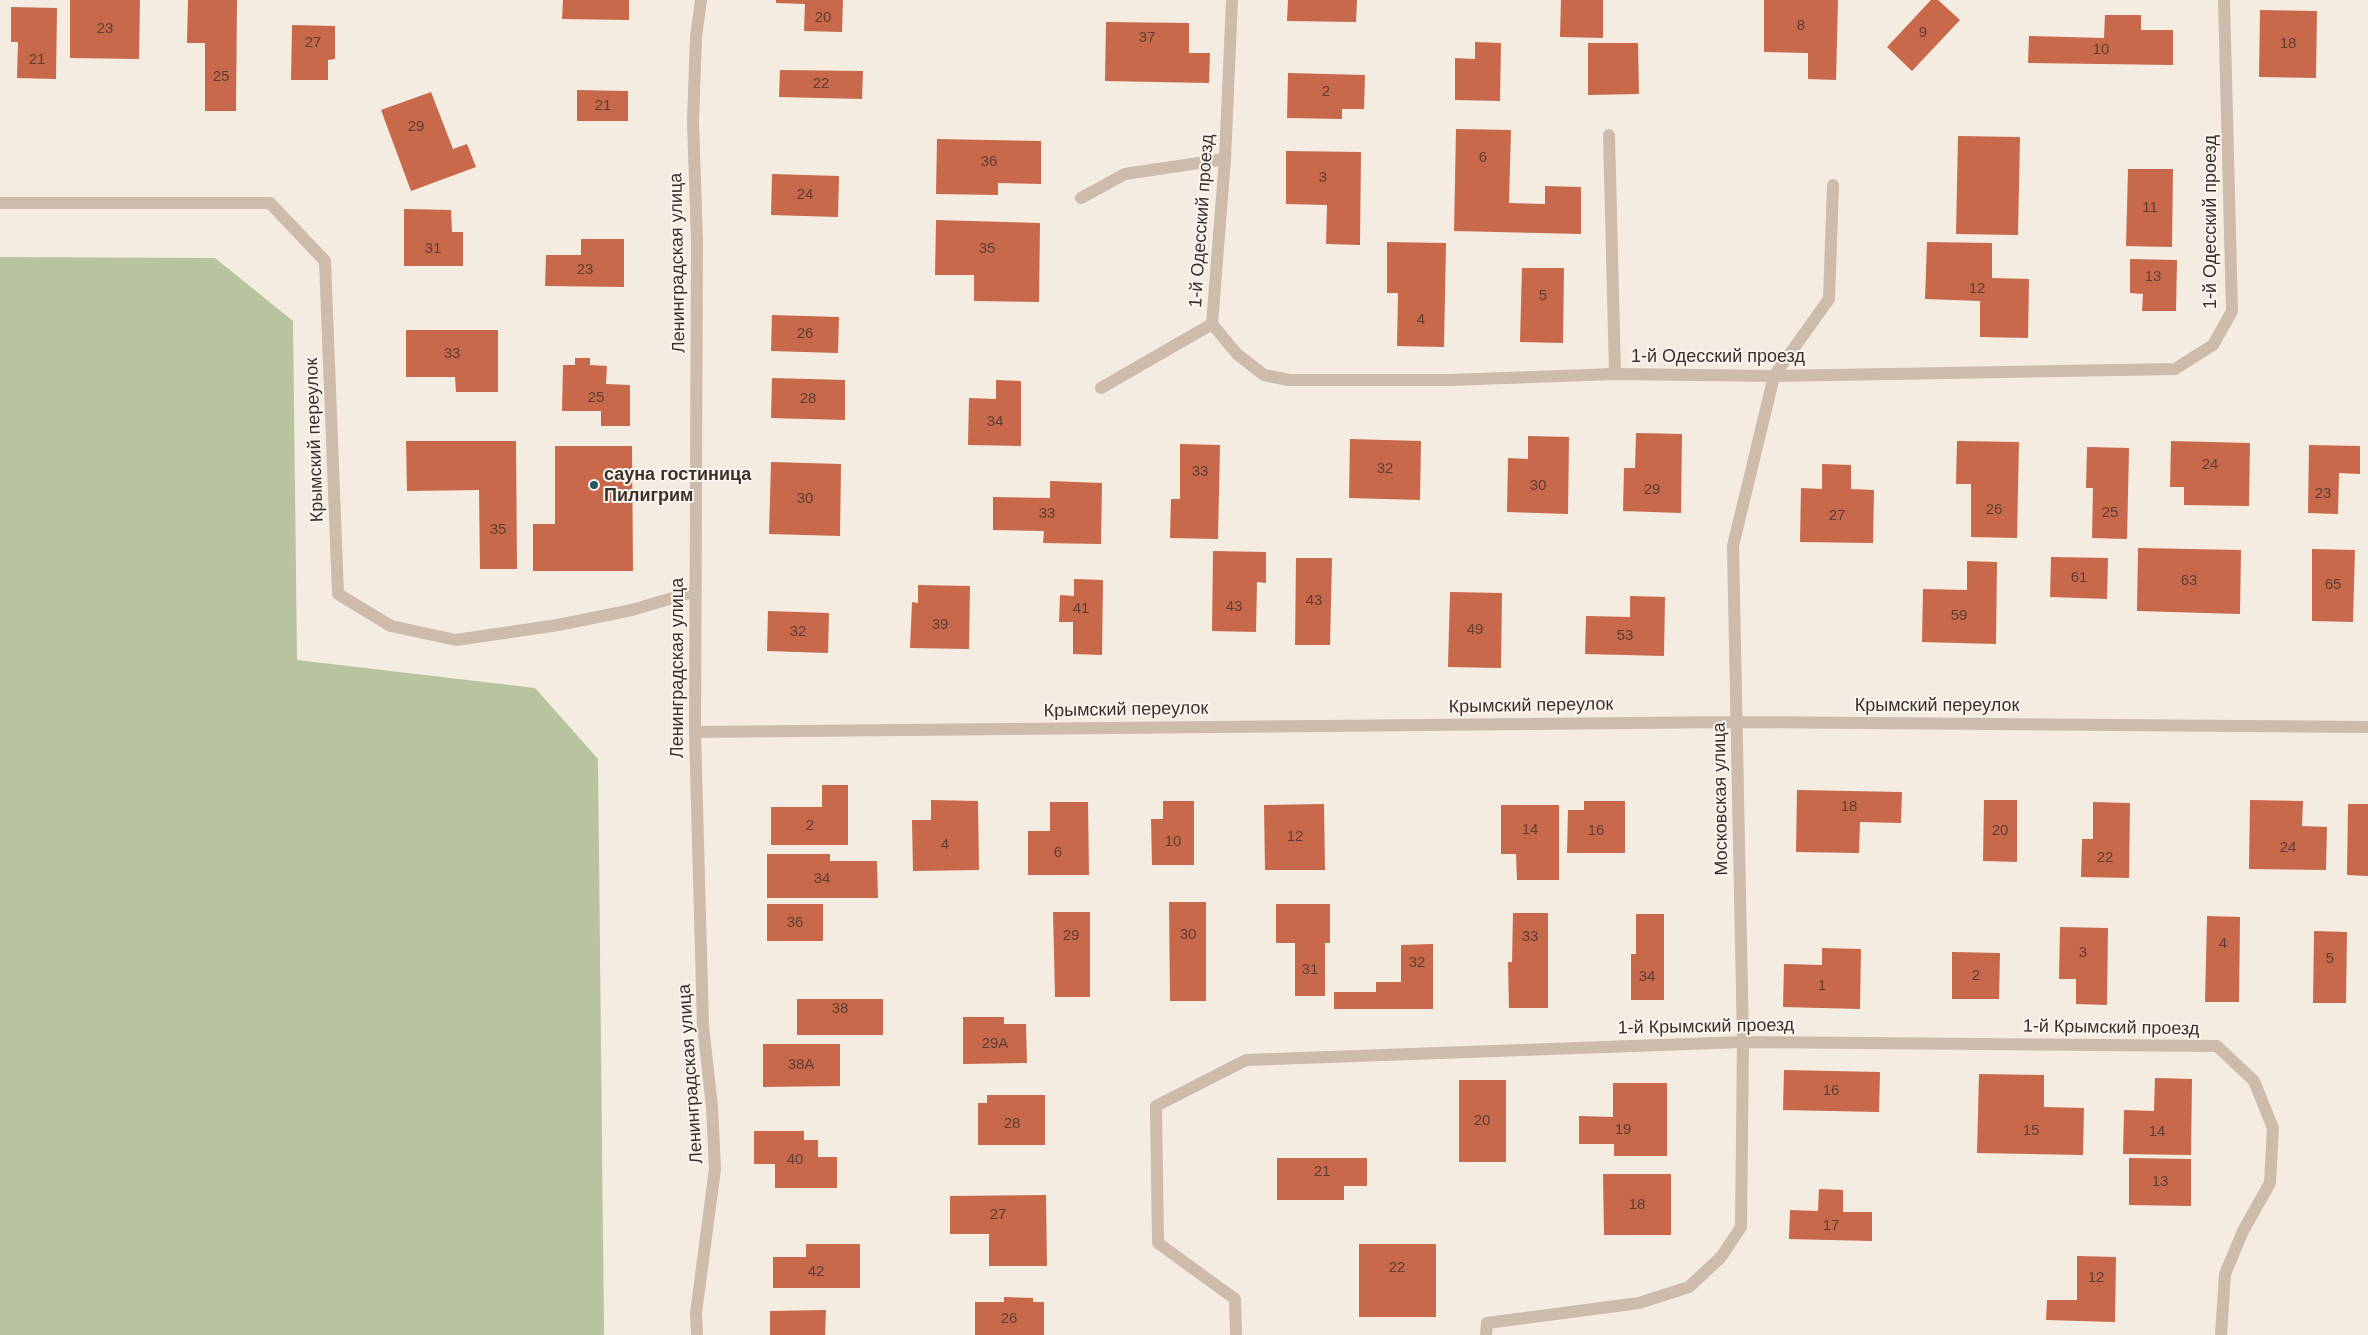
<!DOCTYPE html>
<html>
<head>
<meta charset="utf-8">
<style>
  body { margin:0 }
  canvas { display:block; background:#f4ebe1 }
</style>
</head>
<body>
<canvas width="2368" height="1335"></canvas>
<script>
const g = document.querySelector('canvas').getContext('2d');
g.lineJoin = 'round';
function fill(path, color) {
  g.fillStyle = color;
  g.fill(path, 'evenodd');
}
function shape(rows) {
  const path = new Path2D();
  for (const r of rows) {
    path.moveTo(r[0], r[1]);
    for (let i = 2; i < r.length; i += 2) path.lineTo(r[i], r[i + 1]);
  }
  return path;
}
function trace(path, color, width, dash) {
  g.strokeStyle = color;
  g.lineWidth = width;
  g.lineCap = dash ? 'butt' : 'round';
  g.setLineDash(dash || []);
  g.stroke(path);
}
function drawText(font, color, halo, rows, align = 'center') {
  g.font = font + ' Arial,sans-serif';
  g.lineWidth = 4;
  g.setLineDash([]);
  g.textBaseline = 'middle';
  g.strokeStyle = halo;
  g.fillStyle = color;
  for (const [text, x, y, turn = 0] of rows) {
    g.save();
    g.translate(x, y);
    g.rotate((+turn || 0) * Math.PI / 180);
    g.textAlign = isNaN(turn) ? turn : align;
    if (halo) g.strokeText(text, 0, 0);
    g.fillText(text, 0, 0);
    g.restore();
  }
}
fill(shape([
  [0,257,215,258,293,321,297,660,535,688,598,759,604,1335,0,1335]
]), '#b8c4a0');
fill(shape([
  [70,0,140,0,139,59,70,58],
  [188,0,237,0,236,111,205,111,205,43,187,43],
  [563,0,629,0,629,20,562,19],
  [776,0,843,0,842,32,804,31,805,4,776,3],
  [1288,0,1357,0,1356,22,1287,21],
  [1561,0,1603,0,1603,38,1560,37],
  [1764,0,1838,0,1836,80,1808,79,1808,53,1764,52],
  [1931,0,1938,0,1960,20,1912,71,1887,47],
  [11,7,57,8,56,79,17,78,18,42,11,42],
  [2260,10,2317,11,2316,78,2259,77],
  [2105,15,2141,15,2141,30,2173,30,2173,65,2028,63,2029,36,2104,38],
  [1106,22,1189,23,1189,53,1210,53,1209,83,1105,81],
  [292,25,335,26,335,59,328,60,328,80,291,80],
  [1475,42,1501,43,1500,101,1455,100,1455,58,1475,59],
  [1588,43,1638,43,1639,94,1588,95],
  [780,70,863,71,862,99,779,97],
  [1288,73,1365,75,1364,109,1342,109,1342,119,1287,118],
  [577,90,628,91,628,121,577,121],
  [431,92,453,149,467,144,476,167,411,191,381,110],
  [1456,129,1511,130,1509,203,1545,204,1545,186,1581,187,1581,234,1454,231],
  [1958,136,2020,137,2018,235,1956,234],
  [937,139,1041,141,1041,184,998,183,998,195,936,194],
  [1286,151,1361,152,1360,245,1326,244,1327,205,1286,204],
  [2128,169,2173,169,2172,247,2126,246],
  [772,174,839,176,838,217,771,215],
  [404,209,451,210,452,232,463,232,463,266,404,266],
  [936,220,1040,223,1039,302,974,301,974,275,935,275],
  [581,239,624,239,624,287,545,286,546,255,581,255],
  [1387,242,1446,243,1444,347,1397,346,1398,293,1387,293],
  [1927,242,1992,243,1992,278,2029,279,2028,338,1980,337,1980,301,1925,299],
  [2130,259,2177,260,2176,311,2142,311,2143,294,2130,293],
  [1522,268,1564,268,1563,343,1520,342],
  [772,315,839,317,838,353,771,351],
  [406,330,498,330,498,392,456,392,455,377,406,377],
  [575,358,590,358,590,365,607,366,606,384,630,385,630,426,601,426,601,411,562,411,563,365,575,365],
  [772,378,845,380,845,420,771,418],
  [996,380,1021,381,1021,446,968,445,969,398,996,399],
  [1636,433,1682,434,1681,513,1623,511,1624,468,1635,468],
  [1528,436,1569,437,1568,514,1507,512,1508,458,1528,459],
  [1350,439,1421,441,1420,500,1349,498],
  [406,441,516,441,517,569,480,569,479,490,407,491],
  [1957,441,2019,442,2017,538,1971,537,1971,484,1956,484],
  [2171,441,2250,443,2249,506,2184,505,2184,487,2170,487],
  [1180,444,1220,445,1218,539,1170,538,1171,499,1180,499],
  [2309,445,2360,446,2360,474,2339,473,2338,514,2308,513],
  [555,446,632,446,633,571,533,571,533,524,555,524],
  [2087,447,2129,448,2127,539,2092,538,2093,488,2086,488],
  [771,462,841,464,840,536,769,534],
  [1822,464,1851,465,1851,489,1874,490,1873,543,1800,542,1801,488,1822,489],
  [1050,481,1102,483,1101,544,1043,543,1044,531,993,530,993,497,1050,498],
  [2138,548,2241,550,2240,614,2137,611],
  [2312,549,2355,550,2353,622,2312,621],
  [1213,551,1266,552,1266,583,1257,582,1256,632,1212,631],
  [2051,557,2108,558,2107,599,2050,597],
  [1296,558,1332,558,1330,645,1295,645],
  [1967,561,1997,562,1996,644,1922,642,1923,589,1967,590],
  [1074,579,1103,580,1102,655,1073,654,1073,622,1059,622,1060,595,1074,596],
  [918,585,970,586,969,649,910,648,912,602,918,603],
  [1450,592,1502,593,1501,668,1448,667],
  [1630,596,1665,597,1664,656,1585,654,1586,616,1630,617],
  [768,611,829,613,828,653,767,651],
  [822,785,848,785,848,845,771,845,771,807,822,807],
  [1797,790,1902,792,1901,823,1860,822,1859,853,1796,852],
  [931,800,978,801,979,870,913,871,912,820,931,820],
  [1984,800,2017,800,2017,862,1983,861],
  [2250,800,2303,801,2302,826,2327,827,2326,870,2249,869],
  [1163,801,1194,801,1194,865,1152,865,1151,819,1163,819],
  [1584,801,1625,801,1625,853,1567,853,1568,810,1584,810],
  [1050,802,1088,802,1089,875,1028,875,1028,831,1050,831],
  [2093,802,2130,803,2129,878,2081,877,2082,839,2093,839],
  [1324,804,1325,870,1265,870,1264,805],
  [2348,804,2368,804,2368,876,2347,875],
  [1501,805,1559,805,1559,880,1517,880,1516,854,1501,854],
  [767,854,830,854,830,861,877,861,878,898,767,898],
  [1169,902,1206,902,1206,1001,1170,1001],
  [767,904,823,904,823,941,767,941],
  [1276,904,1330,904,1330,943,1325,943,1325,996,1295,996,1295,943,1276,943],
  [1053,912,1090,912,1090,997,1055,997],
  [1513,913,1548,913,1548,1008,1509,1008,1508,962,1512,962],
  [1636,914,1664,914,1664,1000,1631,1000,1631,954,1636,954],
  [2207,916,2240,917,2239,1002,2205,1002],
  [2060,927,2108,928,2107,1005,2076,1004,2076,979,2059,979],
  [2314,931,2347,932,2346,1003,2313,1003],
  [1433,944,1433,1009,1334,1009,1334,992,1376,992,1376,982,1401,982,1401,945],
  [1822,948,1861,949,1860,1009,1783,1007,1784,964,1822,965],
  [1952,952,2000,953,1999,999,1952,999],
  [797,999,883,999,883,1035,797,1035],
  [963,1017,1004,1017,1004,1024,1026,1024,1027,1063,963,1064],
  [763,1044,840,1044,840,1086,763,1087],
  [1784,1070,1880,1072,1879,1112,1783,1110],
  [1979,1074,2044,1075,2044,1107,2084,1108,2083,1155,1977,1153],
  [2155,1078,2192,1079,2191,1155,2123,1154,2124,1110,2154,1111],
  [1459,1080,1506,1080,1506,1162,1459,1162],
  [1613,1083,1667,1083,1667,1156,1614,1156,1614,1144,1579,1144,1579,1116,1613,1117],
  [987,1095,1045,1095,1045,1145,978,1145,978,1103,987,1103],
  [754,1131,804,1131,804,1140,818,1140,818,1157,837,1157,837,1188,775,1188,775,1164,754,1164],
  [1277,1158,1367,1158,1367,1186,1344,1186,1344,1200,1277,1200],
  [2129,1158,2191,1159,2191,1206,2129,1205],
  [1603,1174,1671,1174,1671,1235,1604,1235],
  [1819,1189,1843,1190,1843,1212,1872,1212,1872,1241,1789,1239,1790,1210,1818,1211],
  [1046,1195,1047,1266,989,1266,989,1234,950,1234,950,1196],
  [806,1244,860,1244,860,1288,773,1288,773,1257,806,1257],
  [1359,1244,1436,1244,1436,1317,1359,1317],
  [2077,1256,2116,1257,2115,1322,2046,1320,2047,1300,2077,1300],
  [1004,1297,1033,1298,1033,1302,1044,1302,1044,1335,975,1335,975,1302,1004,1302],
  [826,1310,825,1335,770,1335,770,1311]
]), '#c8694b');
trace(shape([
  [1609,135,1615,374],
  [1081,198,1125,174,1225,159],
  [1774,376,1829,299,1833,185],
  [1101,388,1212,324]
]), '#cdbbac', 12);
trace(shape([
  [1232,0,1225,159,1212,324,1237,354,1264,375,1289,380,1450,380,1615,374,1774,376,2175,369,2213,345,2232,311,2224,0],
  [0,203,270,203,325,261,338,594,391,626,456,640,558,625,632,610,696,591],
  [695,732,1737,722,2368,727],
  [697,1335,696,1313,715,1169,712,1107,703,1026,695,732,697,242,693,121,696,37,701,0],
  [1236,1335,1235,1299,1158,1243,1156,1106,1246,1060,1743,1042,2217,1046,2254,1081,2273,1128,2270,1183,2243,1231,2225,1274,2221,1335],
  [1486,1335,1487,1323,1639,1303,1689,1287,1721,1257,1741,1227,1743,1042,1733,546,1774,376]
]), '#cdbbac', 12);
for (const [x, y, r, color] of [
  [594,485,5,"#1f5a5e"]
]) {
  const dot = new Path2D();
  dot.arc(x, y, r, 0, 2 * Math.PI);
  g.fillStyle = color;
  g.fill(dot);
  trace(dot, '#fbf5ee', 2);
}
drawText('15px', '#5e3e33', null, [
  ["20",823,18],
  ["8",1801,26],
  ["23",105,29],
  ["9",1923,33],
  ["37",1147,38],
  ["27",313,43],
  ["18",2288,44],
  ["10",2101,50],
  ["21",37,60],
  ["25",221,77],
  ["22",821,84],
  ["2",1326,92],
  ["21",603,106],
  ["29",416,127],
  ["6",1483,158],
  ["36",989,162],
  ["3",1323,178],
  ["24",805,195],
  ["11",2150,208],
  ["31",433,249],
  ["35",987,249],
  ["23",585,270],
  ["13",2153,277],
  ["12",1977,289],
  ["5",1543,296],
  ["4",1421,320],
  ["26",805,334],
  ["33",452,354],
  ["25",596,398],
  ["28",808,399],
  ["34",995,422],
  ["24",2210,465],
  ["32",1385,469],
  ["33",1200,472],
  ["30",1538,486],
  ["29",1652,490],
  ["23",2323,494],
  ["30",805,499],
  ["26",1994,510],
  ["25",2110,513],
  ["33",1047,514],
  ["27",1837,516],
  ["35",498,530],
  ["61",2079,578],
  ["63",2189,581],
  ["65",2333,585],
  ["43",1314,601],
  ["43",1234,607],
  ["41",1081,609],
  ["59",1959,616],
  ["39",940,625],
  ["49",1475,630],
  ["32",798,632],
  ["53",1625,636],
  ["18",1849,807],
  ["2",810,826],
  ["14",1530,830],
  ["16",1596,831],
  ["20",2000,831],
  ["12",1295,837],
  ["10",1173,842],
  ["4",945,845],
  ["24",2288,848],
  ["6",1058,853],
  ["22",2105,858],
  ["34",822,879],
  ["36",795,923],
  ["30",1188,935],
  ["29",1071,936],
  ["33",1530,937],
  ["4",2223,944],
  ["3",2083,953],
  ["5",2330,959],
  ["32",1417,963],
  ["31",1310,970],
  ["2",1976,976],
  ["34",1647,977],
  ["1",1822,986],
  ["38",840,1009],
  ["29А",995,1044],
  ["38А",801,1065],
  ["16",1831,1091],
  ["20",1482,1121],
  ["28",1012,1124],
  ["19",1623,1130],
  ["15",2031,1131],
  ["14",2157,1132],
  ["40",795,1160],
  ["21",1322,1172],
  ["13",2160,1182],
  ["18",1637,1205],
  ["27",998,1215],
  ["17",1831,1226],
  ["22",1397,1268],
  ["42",816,1272],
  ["12",2096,1278],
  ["26",1009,1319]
]);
drawText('18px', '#3b302b', '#fbf5ee', [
  ["1-й Одесский проезд",1202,221,-86],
  ["1-й Одесский проезд",2211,222,-90],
  ["Ленинградская улица",678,263,-91],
  ["1-й Одесский проезд",1718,357],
  ["Крымский переулок",315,440,-92],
  ["Ленинградская улица",678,668,-90],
  ["Крымский переулок",1531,706,-1],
  ["Крымский переулок",1937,706],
  ["Крымский переулок",1126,710,-1],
  ["Московская улица",1721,799,-91],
  ["1-й Крымский проезд",1706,1027,-1],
  ["1-й Крымский проезд",2111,1028,1],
  ["Ленинградская улица",691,1074,-94]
]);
drawText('bold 18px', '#3b302b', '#fbf5ee', [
  ["сауна гостиница",604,475],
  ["Пилигрим",604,496]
], 'left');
</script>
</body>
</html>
